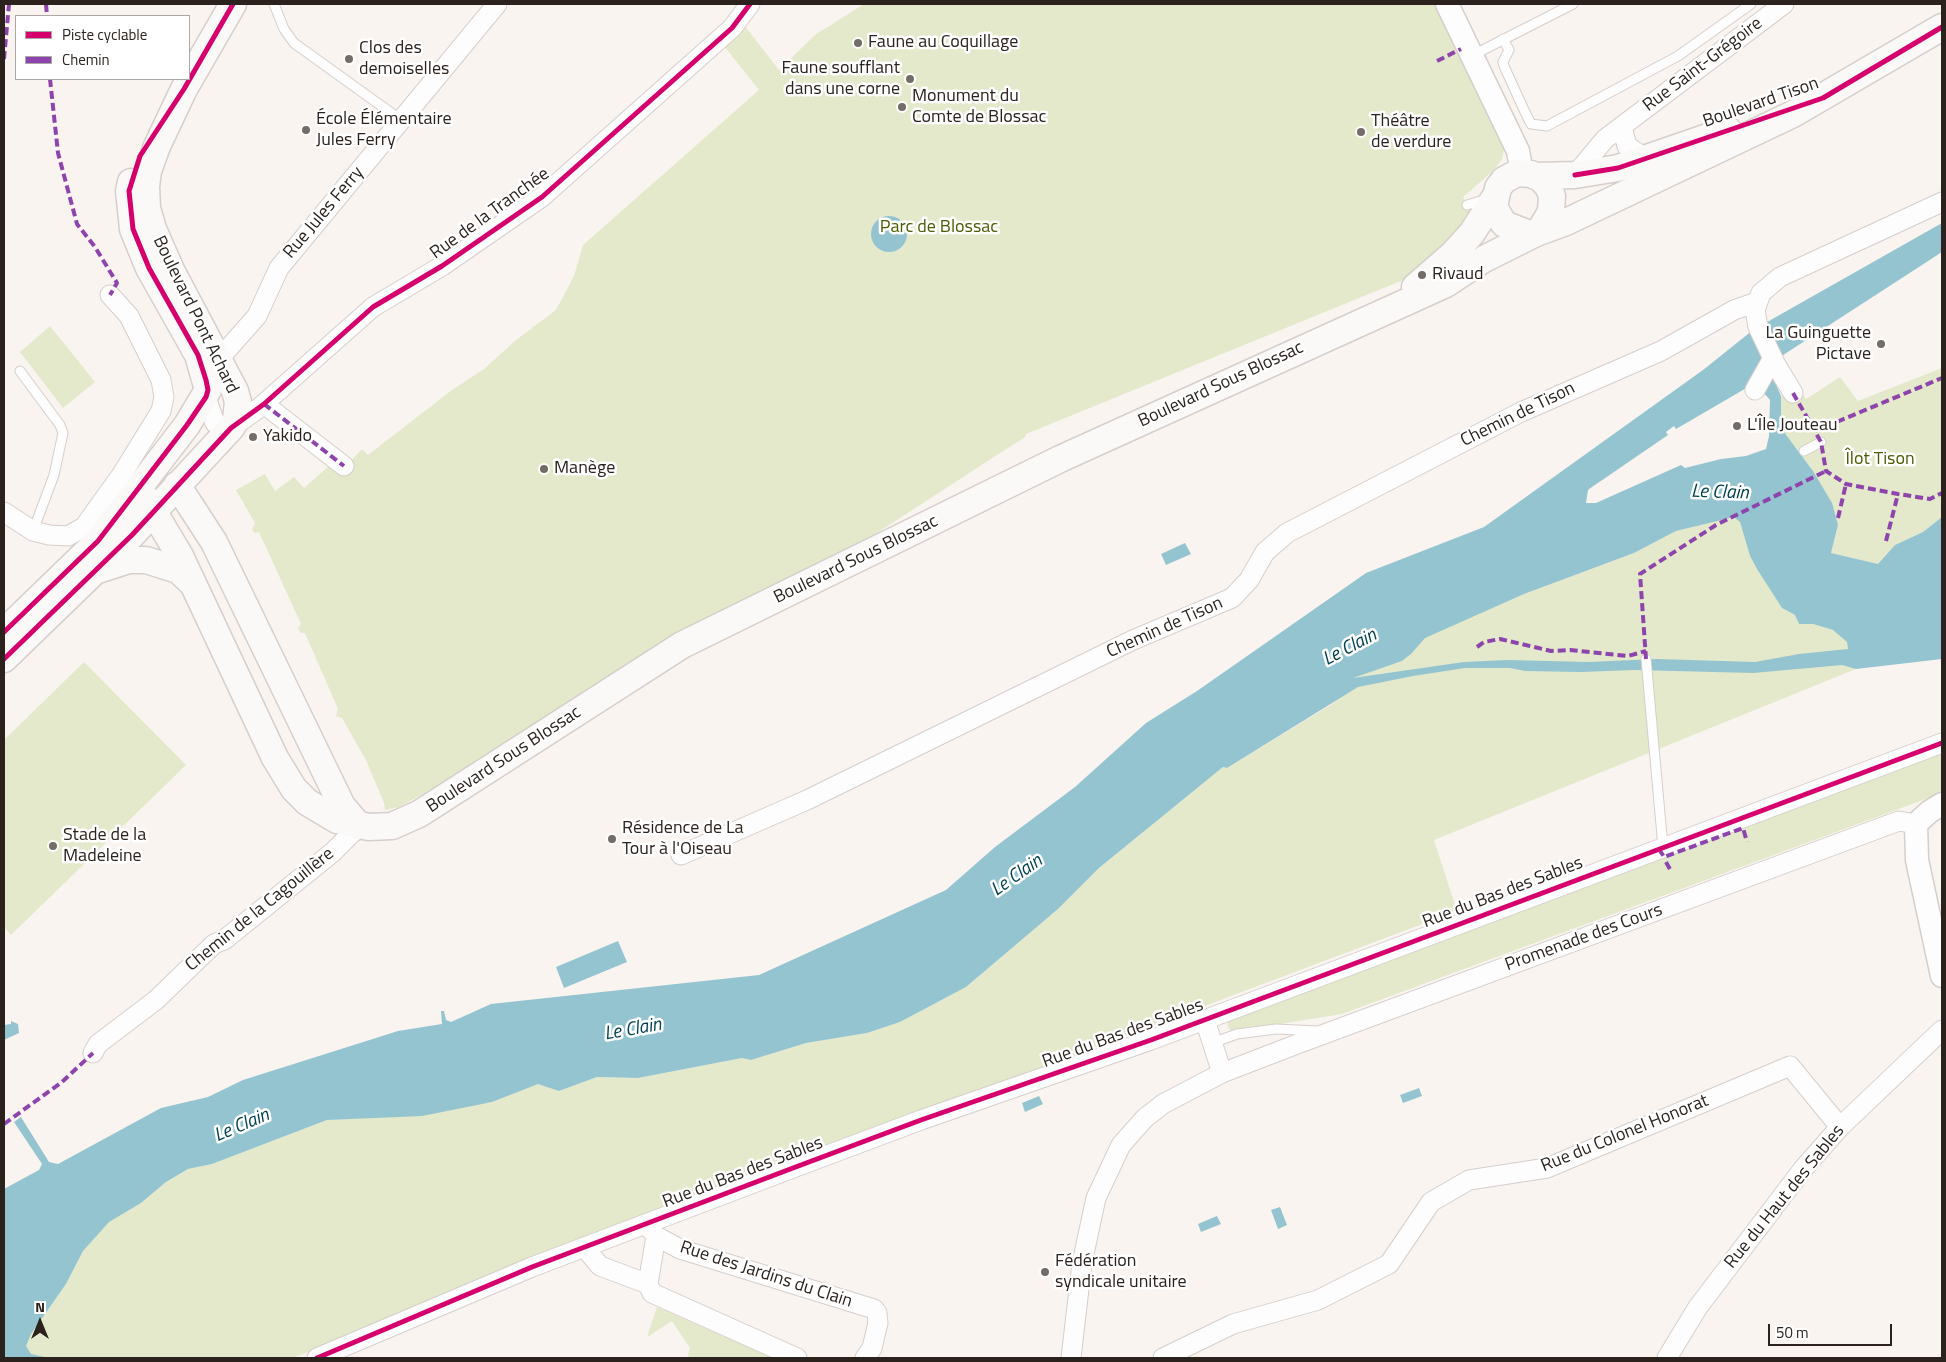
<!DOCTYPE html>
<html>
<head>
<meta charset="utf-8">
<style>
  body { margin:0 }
  #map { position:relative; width:1946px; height:1362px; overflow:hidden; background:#faf4f0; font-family:"Titillium Web",sans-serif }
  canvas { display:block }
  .frame { position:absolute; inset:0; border:5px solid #2b221d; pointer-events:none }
  .legend { position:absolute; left:15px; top:15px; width:175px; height:65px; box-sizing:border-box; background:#fff; border:1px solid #aaa7a5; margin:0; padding:6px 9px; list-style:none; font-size:15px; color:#2b221d }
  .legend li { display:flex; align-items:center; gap:10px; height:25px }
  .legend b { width:25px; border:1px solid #aaa7a5 }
  .north { position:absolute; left:15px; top:1297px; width:50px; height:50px; -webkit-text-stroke:4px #fff; paint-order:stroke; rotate:0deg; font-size:14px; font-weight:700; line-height:20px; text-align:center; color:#2b221d }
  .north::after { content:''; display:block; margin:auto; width:18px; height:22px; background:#2b221d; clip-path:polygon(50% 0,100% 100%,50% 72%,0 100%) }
  .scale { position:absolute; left:1768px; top:1324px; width:124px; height:22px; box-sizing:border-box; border:2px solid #2b221d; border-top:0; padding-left:6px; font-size:15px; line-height:18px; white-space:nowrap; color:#2b221d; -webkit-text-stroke:4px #fff; paint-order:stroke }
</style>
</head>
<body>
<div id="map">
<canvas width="1946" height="1362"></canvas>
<div class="frame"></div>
<ul class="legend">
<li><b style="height:6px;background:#d6006c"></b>Piste cyclable</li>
<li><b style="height:6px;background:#8e44ad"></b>Chemin</li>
</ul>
<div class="north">N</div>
<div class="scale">50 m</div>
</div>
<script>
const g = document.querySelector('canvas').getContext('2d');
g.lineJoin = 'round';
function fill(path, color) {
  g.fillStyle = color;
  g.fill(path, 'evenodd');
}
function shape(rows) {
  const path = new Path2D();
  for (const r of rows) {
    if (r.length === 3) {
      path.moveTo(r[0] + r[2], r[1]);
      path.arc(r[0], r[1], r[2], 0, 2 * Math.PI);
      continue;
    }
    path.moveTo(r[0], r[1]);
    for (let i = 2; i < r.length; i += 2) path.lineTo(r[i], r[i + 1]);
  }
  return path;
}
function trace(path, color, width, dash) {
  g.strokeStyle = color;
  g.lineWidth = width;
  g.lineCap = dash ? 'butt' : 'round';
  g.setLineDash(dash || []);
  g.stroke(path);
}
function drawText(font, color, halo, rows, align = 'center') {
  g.font = font + ' "Titillium Web",sans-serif';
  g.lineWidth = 5;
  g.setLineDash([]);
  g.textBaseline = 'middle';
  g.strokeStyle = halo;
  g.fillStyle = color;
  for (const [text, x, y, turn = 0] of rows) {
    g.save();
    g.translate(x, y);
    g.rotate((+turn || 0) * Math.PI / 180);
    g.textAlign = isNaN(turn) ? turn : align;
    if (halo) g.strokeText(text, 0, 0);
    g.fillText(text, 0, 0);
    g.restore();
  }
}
fill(shape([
  [864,4,1439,4,1505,145,1502,159,1493,171,1463,197,1471,215,1455,236,1413,276,1026,434,1025,437,872,536,760,591,675,638,484,761,399,807,385,810,384,803,366,760,342,718,336,716,338,709,305,633,301,633,298,629,301,624,259,532,255,533,252,530,255,523,236,490,265,474,275,491,294,477,304,488,329,466,351,461,362,449,368,455,452,390,484,369,516,340,556,310,574,276,583,245,759,90,724,46,744,25,779,70,815,35],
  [50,326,95,382,63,408,20,352],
  [1942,368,1942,517,1923,532,1895,545,1878,564,1831,553,1838,525,1813,471,1781,428,1781,396,1798,387,1806,399,1840,377,1858,401],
  [1728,518,1737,518,1740,522,1750,556,1782,608,1795,615,1799,624,1813,624,1833,630,1847,642,1856,669,1434,840,1457,911,612,1229,293,1358,4,1358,31,1334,66,1284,83,1251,108,1222,141,1203,166,1182,188,1169,212,1164,327,1120,362,1118,492,1102,538,1083,559,1091,597,1077,638,1078,742,1058,751,1060,806,1043,867,1033,900,1022,966,987,1058,909,1099,868,1223,767,1227,768,1332,704,1352,689,1354,676,1402,661,1411,654,1425,637,1524,594,1634,553,1676,531],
  [84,662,186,765,11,935,4,927,4,740],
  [1942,750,1942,793,1342,1014,1237,1031,1230,1030,1228,1026,1227,1020],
  [657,1307,772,1358,773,1358,690,1358,688,1355,690,1348,672,1321,647,1337]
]), '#e3e9ca');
fill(shape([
  [889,234,18],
  [1942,223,1942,252,1777,359,1770,371,1781,396,1781,428,1813,471,1832,503,1838,525,1831,553,1878,564,1895,545,1923,532,1942,517,1942,659,1856,669,1842,665,1753,673,1634,670,1581,672,1525,671,1510,668,1465,668,1413,676,1358,687,1227,768,1223,767,1099,868,1058,909,966,987,900,1022,867,1033,806,1043,751,1060,742,1058,638,1078,597,1077,559,1091,538,1084,492,1102,422,1116,327,1120,212,1164,188,1169,166,1182,141,1203,109,1222,83,1251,66,1284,31,1334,26,1346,31,1354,49,1358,4,1358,4,1189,39,1170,42,1164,14,1122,21,1117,49,1162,58,1164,161,1108,208,1097,243,1080,398,1031,442,1024,441,1011,444,1011,446,1020,451,1022,491,1004,759,975,946,890,995,847,1075,787,1146,723,1197,691,1366,573,1484,527,1703,370,1753,330],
  [1755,383,1770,400,1769,436,1766,449,1746,456,1721,459,1685,468,1681,465,1596,503,1586,503,1588,490,1592,487,1668,435,1666,432,1674,426,1676,429],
  [1734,517,1740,522,1750,556,1757,569,1782,608,1795,615,1799,624,1813,624,1833,630,1847,642,1848,649,1799,654,1755,662,1657,659,1588,662,1507,660,1464,662,1353,678,1402,661,1411,654,1425,638,1524,594,1634,553,1676,531],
  [1185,543,1191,554,1166,565,1161,554],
  [618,941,627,962,564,988,556,967],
  [11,1021,18,1024,19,1033,4,1040,4,1025,11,1024],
  [1419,1088,1422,1096,1403,1103,1400,1095],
  [1039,1096,1043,1104,1025,1112,1022,1103],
  [1280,1207,1287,1225,1278,1229,1271,1210],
  [1217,1216,1221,1224,1201,1232,1198,1224]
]), '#94c4d0');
const service = shape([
  [274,4,284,29,294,43,401,120],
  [1503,39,1509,50,1503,62,1504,66,1524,110,1531,124,1547,126,1678,56,1751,4],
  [1473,55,1573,4],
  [1467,205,1487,199],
  [20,371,60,425,63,433,54,475,33,531],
  [1804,451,1821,442],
  [1646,659,1663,847],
  [1212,1043,1237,1034,1276,1029,1317,1031]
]);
const minor = shape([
  [1622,127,1627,146,1645,158],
  [1575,175,1605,139,1784,4],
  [219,359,257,316,279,268,497,4],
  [1755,390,1773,358],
  [1793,393,1776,365,1758,327,1755,310,1761,293,1780,277,1942,202],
  [206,397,215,423,231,428,259,408,373,307,442,266,542,197,732,28,750,4],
  [264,404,344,466],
  [4,512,33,531,49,535,68,536,84,527,122,474,161,411,164,397,161,380,129,316,110,295],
  [681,855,807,800,1133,640,1232,598,1249,580,1265,552,1287,533,1521,412,1661,351,1734,310,1757,302],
  [1205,1020,1222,1073],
  [93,1053,98,1044,156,1000,214,944,224,940,333,852,359,826],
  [646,1224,656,1236,680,1249,874,1309,877,1313,878,1323,872,1348,865,1358],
  [656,1236,648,1284,652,1293,797,1358],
  [584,1247,600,1266,648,1284],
  [317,1358,532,1267,793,1168,921,1120,1151,1040,1942,743],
  [1071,1358,1082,1263,1096,1198,1121,1145,1145,1118,1163,1104,1222,1073,1300,1043,1888,825,1899,821,1916,824],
  [1163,1358,1233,1324,1318,1300,1389,1264,1431,1202,1469,1180,1547,1168,1790,1066,1840,1127],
  [1667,1358,1698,1307,1803,1169,1840,1127,1942,1030]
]);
const tertiary = shape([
  [1447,4,1518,151,1522,173],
  [1942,804,1929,812,1916,824,1917,860,1942,976]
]);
const secondary = shape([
  [1517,173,1531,174,1540,178,1548,186,1552,196,1551,211,1548,217,1539,232,1532,235,1504,224,1494,207,1498,188,1504,180,1517,173],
  [1536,176,1575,175,1618,168,1728,130],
  [1539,232,1566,222,1793,114,1942,27],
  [1415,287,1453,254,1472,233,1495,197],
  [177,485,214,542,342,806,359,826],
  [140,489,180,556,275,758,294,789,307,802,337,820,369,827,392,826,419,814,682,645,1060,459,1446,284,1484,259,1532,235],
  [98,570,129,560,146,560,178,570,193,584],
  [4,632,98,541,187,425,208,390,198,355,149,268,133,229,129,191,131,182],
  [4,659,132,535,231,428,236,420,238,402,235,391,171,270,153,229,147,208,146,187,148,171,157,146,184,89,233,4]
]);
trace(service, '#d6ceca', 11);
trace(minor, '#d6ceca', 21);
trace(tertiary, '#d6ceca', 25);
trace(secondary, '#d6ceca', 29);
trace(service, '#fefdfd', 9);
trace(minor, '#fefdfd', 19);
trace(tertiary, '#fefdfd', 22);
trace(secondary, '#fbf8f8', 26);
trace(shape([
  [46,4,47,16],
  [4,59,9,4],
  [1437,61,1461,49],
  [50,79,58,153,77,224,95,247,117,283,110,295],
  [1793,393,1821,442,1826,471,1846,484,1898,494,1930,499,1942,493],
  [264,404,344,466],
  [1815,431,1942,378],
  [1838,518,1846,484],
  [1886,541,1898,494],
  [1477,647,1484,642,1500,639,1551,651,1570,650,1628,656,1646,651],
  [1646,659,1640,574,1716,525,1826,471],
  [1659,849,1664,857,1743,828,1747,842],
  [1666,862,1671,871],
  [4,1124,62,1082,93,1053]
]), '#8e44ad', 4, [8, 4]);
trace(shape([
  [1575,175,1618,168,1823,98,1942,27],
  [4,632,98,541,187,425,206,397,208,390,206,380,198,355,149,268,133,229,129,191,140,156,184,89,233,4],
  [4,659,132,535,231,428,264,404,373,307,442,266,542,197,732,28,750,4],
  [317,1358,532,1267,793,1168,921,1120,1151,1040,1942,743]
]), '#d6006c', 5);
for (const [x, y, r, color] of [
  [858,43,5,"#736c67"],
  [349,59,5,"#736c67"],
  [910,79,5,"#736c67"],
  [902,107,5,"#736c67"],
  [306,130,5,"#736c67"],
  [1361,132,5,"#736c67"],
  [1422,275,5,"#736c67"],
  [1881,344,5,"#736c67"],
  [1737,426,5,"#736c67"],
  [253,437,5,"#736c67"],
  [544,469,5,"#736c67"],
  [612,839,5,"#736c67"],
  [53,846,5,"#736c67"],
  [1045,1272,5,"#736c67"]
]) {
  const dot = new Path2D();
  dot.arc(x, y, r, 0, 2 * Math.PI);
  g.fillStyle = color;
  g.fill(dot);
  trace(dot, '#fff', 2);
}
drawText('18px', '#2b221d', '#fff', [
  ["Faune au Coquillage",868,43],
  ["Clos des",359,49],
  ["demoiselles",359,70],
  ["Faune soufflant",900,69,"right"],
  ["dans une corne",900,90,"right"],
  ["Monument du",912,97],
  ["Comte de Blossac",912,118],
  ["École Élémentaire",316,120],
  ["Jules Ferry",316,141],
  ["Théâtre",1371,122],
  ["de verdure",1371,143],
  ["Rivaud",1432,275],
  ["La Guinguette",1871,334,"right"],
  ["Pictave",1871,355,"right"],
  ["L'Île Jouteau",1747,426],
  ["Yakido",263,437],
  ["Manège",554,469],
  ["Résidence de La",622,829],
  ["Tour à l'Oiseau",622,850],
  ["Stade de la",63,836],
  ["Madeleine",63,857],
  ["Fédération",1055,1262],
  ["syndicale unitaire",1055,1283]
], 'left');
drawText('18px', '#2b221d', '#fff', [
  ["Rue Saint-Grégoire",1703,65,-37],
  ["Boulevard Tison",1761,103,-19],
  ["Rue Jules Ferry",324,213,-50],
  ["Rue de la Tranchée",490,214,-36],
  ["Boulevard Pont Achard",195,315,64],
  ["Boulevard Sous Blossac",1221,385,-25],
  ["Chemin de Tison",1518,415,-26],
  ["Boulevard Sous Blossac",856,560,-26],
  ["Chemin de Tison",1165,628,-24],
  ["Boulevard Sous Blossac",504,760,-33],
  ["Rue du Bas des Sables",1503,893,-21],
  ["Chemin de la Cagouillère",260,910,-39],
  ["Promenade des Cours",1584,938,-20],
  ["Rue du Bas des Sables",1123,1034,-20],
  ["Rue du Colonel Honorat",1625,1134,-22],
  ["Rue du Bas des Sables",743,1173,-21],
  ["Rue du Haut des Sables",1785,1197,-51],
  ["Rue des Jardins du Clain",766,1275,18]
]);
drawText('18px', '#4c5c02', '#fff', [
  ["Parc de Blossac",939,228],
  ["Îlot Tison",1880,460]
]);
drawText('italic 19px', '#00414f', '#fff', [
  ["Le Clain",1720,493,2],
  ["Le Clain",1350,648,-28],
  ["Le Clain",1017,876,-35],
  ["Le Clain",633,1030,-10],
  ["Le Clain",242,1126,-23]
]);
</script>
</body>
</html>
